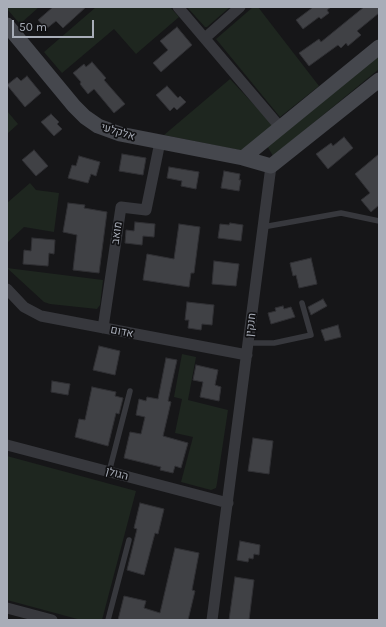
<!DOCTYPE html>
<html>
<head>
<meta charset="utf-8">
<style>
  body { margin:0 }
  #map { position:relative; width:386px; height:627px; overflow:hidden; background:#161618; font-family:Karla,sans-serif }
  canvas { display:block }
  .frame { position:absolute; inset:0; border:8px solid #a8adb8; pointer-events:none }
  .scale { position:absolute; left:12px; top:20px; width:82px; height:18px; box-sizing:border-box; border:2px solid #a8adb8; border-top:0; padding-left:5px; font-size:12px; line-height:14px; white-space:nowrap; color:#a8adb8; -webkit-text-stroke:3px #111113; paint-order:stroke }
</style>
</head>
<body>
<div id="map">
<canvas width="386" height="627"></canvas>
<div class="frame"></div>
<div class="scale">50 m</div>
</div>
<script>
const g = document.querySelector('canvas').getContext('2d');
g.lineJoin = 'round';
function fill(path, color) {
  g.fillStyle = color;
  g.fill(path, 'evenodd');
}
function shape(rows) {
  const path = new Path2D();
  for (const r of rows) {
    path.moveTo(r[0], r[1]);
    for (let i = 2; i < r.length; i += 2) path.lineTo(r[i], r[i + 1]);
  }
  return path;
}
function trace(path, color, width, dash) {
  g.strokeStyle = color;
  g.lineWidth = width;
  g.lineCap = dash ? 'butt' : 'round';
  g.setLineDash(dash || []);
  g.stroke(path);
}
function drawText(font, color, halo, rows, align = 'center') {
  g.font = font + ' Karla,Heebo,sans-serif';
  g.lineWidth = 3.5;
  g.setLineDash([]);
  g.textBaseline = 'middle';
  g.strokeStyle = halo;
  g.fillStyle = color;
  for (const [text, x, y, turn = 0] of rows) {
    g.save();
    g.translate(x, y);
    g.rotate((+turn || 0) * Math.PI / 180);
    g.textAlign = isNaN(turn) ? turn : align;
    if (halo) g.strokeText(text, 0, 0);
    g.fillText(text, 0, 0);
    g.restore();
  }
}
fill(shape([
  [7,7,39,7,20,24,7,9],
  [96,7,170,7,179,17,136,54,114,29,62,73,44,52],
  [187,7,230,7,207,27,205,27],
  [253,7,258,7,319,86,280,117,216,39],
  [379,53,379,69,273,156,266,144],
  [230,79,275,127,244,151,164,135],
  [7,111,18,124,7,134],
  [30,183,36,190,59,193,54,232,24,227,7,243,7,203],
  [7,268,103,280,100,305,97,309,50,304,44,302],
  [182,354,196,357,188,400,228,410,217,483,216,488,211,490,181,482,193,437,175,433,182,399,174,397],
  [7,456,136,491,102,620,81,620,7,600]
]), '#1e261f');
const building = shape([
  [53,7,86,7,63,28,56,21,46,29,38,20,53,7],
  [311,7,331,7,327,10,329,13,321,19,319,17,303,29,296,20,312,8,311,7],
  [364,7,379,7,379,13,357,31,361,35,348,46,346,43,341,48,338,45,309,66,299,53,319,39,321,42,364,7],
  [177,27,192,45,161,72,153,63,168,50,160,41,177,27],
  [92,62,106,78,104,80,125,104,114,113,94,89,88,94,80,84,81,82,73,73,84,64,86,67,92,62],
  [27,76,41,93,25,107,7,85,17,77,21,81,27,76],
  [167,86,178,98,180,96,186,102,177,110,174,107,170,111,156,95,167,86],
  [51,114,59,122,57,124,62,129,54,136,41,122,51,114],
  [344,137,353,148,328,169,316,154,331,143,333,146,344,137],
  [34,150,48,166,36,176,22,160,34,150],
  [122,154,146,158,143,175,119,171,122,154],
  [379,154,379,205,371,212,361,200,370,193,355,174,379,154],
  [79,156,100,162,96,176,91,174,88,183,68,178,72,165,76,166,79,156],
  [169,167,199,172,196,189,181,186,182,181,167,178,169,167],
  [224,171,240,174,239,180,241,180,239,191,221,188,224,171],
  [68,203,85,205,84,208,107,212,99,273,73,270,77,235,63,232,68,203],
  [135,222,155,224,154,237,143,236,142,245,125,243,126,230,134,231,135,222],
  [230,223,243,225,241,241,218,238,220,224,229,225,230,223],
  [179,224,200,227,194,273,191,273,189,287,143,280,147,254,174,259,179,224],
  [32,238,55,240,54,254,49,253,48,266,23,264,24,250,31,251,32,238],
  [311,258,317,284,299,288,296,275,293,276,290,263,311,258],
  [214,261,239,264,236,286,212,284,214,261],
  [323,299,327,306,311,315,308,307,323,299],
  [187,302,214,305,212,325,202,324,201,330,188,328,189,320,185,320,187,302],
  [283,306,284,309,291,307,295,317,271,324,268,313,276,311,275,308,283,306],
  [338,325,341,337,325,341,321,330,338,325],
  [99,346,120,351,115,375,93,370,99,346],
  [166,358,177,360,168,401,171,402,163,436,188,443,181,468,175,466,173,473,160,470,161,467,124,458,130,432,141,434,145,417,136,415,139,399,146,401,147,397,158,399,166,358],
  [196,365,218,370,215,385,221,387,219,401,200,397,203,382,193,380,196,365],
  [52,381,70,384,68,395,51,392,52,381],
  [92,387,116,392,115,396,123,398,119,414,116,413,108,446,75,437,79,419,85,420,92,387],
  [253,438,273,441,269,474,248,471,253,438],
  [140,503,164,509,158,534,155,533,144,575,127,570,137,529,134,528,140,503],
  [240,541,260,545,259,555,254,554,253,559,249,558,248,562,237,560,240,541],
  [175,548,199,553,192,590,195,591,188,620,118,620,124,596,146,601,144,608,160,613,175,548],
  [235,577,254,580,249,620,229,620,235,577]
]);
fill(building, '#404145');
trace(building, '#303034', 1);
trace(shape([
  [263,227,341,213,379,221],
  [248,343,274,343,311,335,302,303],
  [109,472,130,391],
  [108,620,129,540]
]), '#37383d', 5.5);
trace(shape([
  [178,7,280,127],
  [205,38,240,7],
  [7,289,24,307,41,316,247,355],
  [103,328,121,207,146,210,160,142],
  [7,445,228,503],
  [7,608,52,620],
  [212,620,271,166]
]), '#37383d', 11);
trace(shape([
  [7,25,74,106,85,117,98,126,120,134,243,158,271,166,379,80],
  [243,158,379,47]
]), '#45474d', 15);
drawText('11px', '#a8adb8', '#111113', [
  ["אלקלעי",118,132,17],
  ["מואב",117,233,-82],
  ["חנקין",251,325,-83],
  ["אדום",122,332,11],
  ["הגולן",117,474,15]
]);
</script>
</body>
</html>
